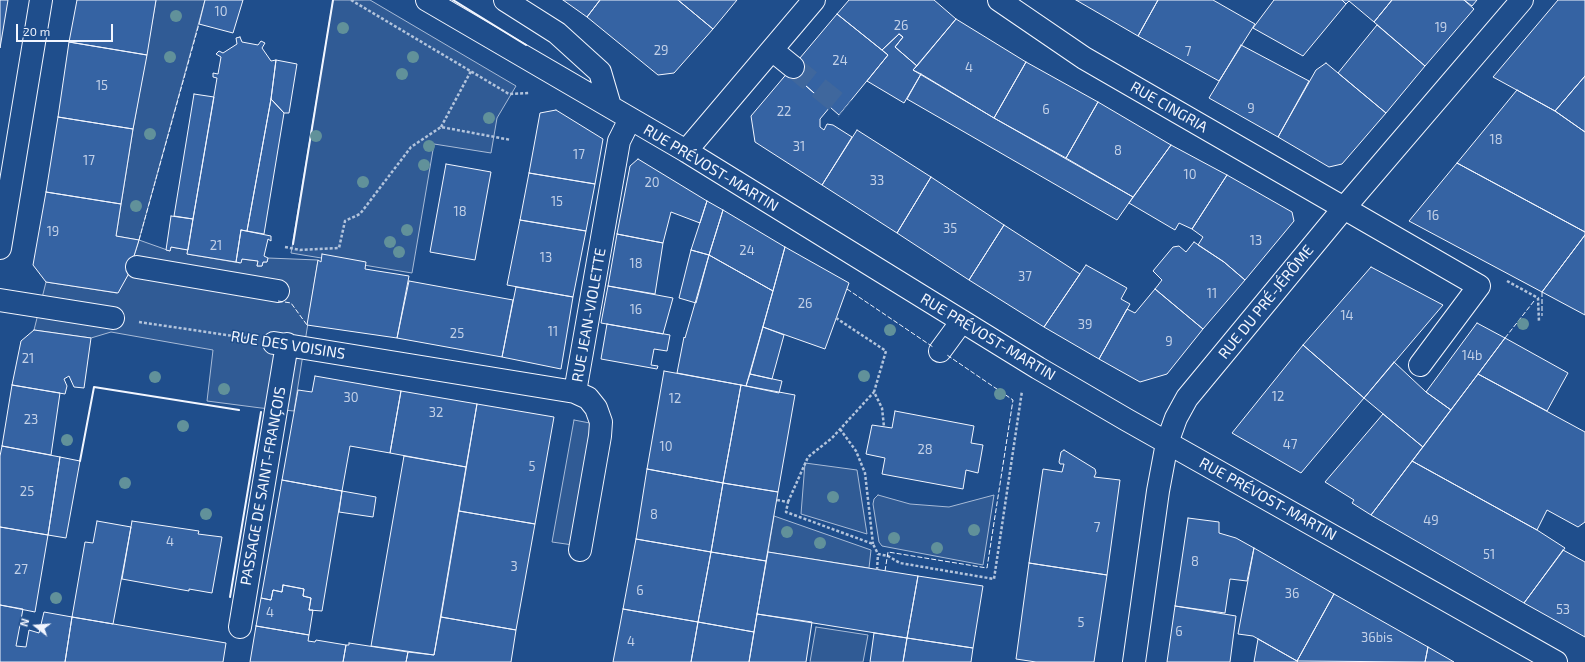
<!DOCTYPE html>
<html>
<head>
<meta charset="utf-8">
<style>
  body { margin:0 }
  #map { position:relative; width:1585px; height:662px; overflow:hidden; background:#1f4e8c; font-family:"Exo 2",sans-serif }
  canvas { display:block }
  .north { position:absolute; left:16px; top:606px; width:40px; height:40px; -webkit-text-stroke:3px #1f4e8c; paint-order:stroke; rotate:287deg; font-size:11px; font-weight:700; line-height:16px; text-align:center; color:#f2f6ff }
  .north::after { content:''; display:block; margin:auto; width:14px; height:18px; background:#f2f6ff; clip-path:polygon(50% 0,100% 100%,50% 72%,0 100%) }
  .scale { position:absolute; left:16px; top:24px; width:97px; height:18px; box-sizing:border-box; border:2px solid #f2f6ff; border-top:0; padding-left:5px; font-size:12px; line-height:14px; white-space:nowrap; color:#f2f6ff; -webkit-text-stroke:3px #1f4e8c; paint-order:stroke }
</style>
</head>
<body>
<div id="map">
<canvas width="1585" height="662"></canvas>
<div class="north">N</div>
<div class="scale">20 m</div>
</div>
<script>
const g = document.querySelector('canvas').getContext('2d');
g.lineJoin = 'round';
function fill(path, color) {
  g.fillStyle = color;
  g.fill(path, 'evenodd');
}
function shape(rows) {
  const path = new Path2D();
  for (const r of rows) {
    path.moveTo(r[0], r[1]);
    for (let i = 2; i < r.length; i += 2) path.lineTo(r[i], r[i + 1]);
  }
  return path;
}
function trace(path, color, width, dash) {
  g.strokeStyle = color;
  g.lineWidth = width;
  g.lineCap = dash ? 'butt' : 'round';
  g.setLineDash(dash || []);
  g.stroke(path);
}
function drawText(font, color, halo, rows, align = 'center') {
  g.font = font + ' "Exo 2",sans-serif';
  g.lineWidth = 3;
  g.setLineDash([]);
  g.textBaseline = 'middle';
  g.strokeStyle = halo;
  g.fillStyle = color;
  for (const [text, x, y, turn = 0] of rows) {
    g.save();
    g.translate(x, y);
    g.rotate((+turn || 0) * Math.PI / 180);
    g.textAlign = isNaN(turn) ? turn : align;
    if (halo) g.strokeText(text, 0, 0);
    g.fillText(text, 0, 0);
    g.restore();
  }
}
const built = shape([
  [156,0,205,0,139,240,170,251,171,247,188,250,187,254,240,263,242,259,258,261,257,266,262,266,263,262,267,262,268,258,318,260,294,411,261,408,207,401,213,350,111,332,91,338,34,330,46,282,117,293,128,275,139,240,116,236,133,129,156,0],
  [333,0,370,0,516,86,497,118,491,153,434,144,412,273,291,253,333,0],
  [574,420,595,424,573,545,552,542,574,420],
  [805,463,857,470,867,534,801,514,805,463],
  [878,495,910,504,949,507,994,495,983,565,882,546,879,542,873,504,874,499,878,495],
  [774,516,871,550,869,568,768,552,774,516],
  [816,627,868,635,863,662,810,662,816,627]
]);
fill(built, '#305b95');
trace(built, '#a8bbd7', 1);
const building = shape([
  [0,0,8,0,0,48,0,0],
  [77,0,156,0,147,55,69,42,77,0],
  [205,0,243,0,233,33,199,24,205,0],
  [563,0,600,0,587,17,563,0],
  [600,0,678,0,713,29,674,73,658,75,587,17,600,0],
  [678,0,737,0,713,29,678,0],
  [849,0,934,0,956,19,917,66,895,47,903,37,899,34,882,50,837,14,849,0],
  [1076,0,1158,0,1138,36,1076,0],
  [1158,0,1213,0,1255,24,1219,81,1138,36,1158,0],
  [1274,0,1342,0,1346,4,1303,56,1253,28,1274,0],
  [1342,0,1392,0,1374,22,1349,1,1346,4,1342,0],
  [1392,0,1464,0,1474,9,1425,66,1374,22,1392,0],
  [1464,0,1477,0,1472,6,1464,0],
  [1558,0,1585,0,1585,76,1555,111,1493,77,1558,0],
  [837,14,888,55,839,115,789,71,837,14],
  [956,19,1026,62,994,118,913,70,956,19],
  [1377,25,1425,66,1386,113,1338,73,1377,25],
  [899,34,903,37,895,47,917,66,913,70,921,74,904,103,867,81,888,55,882,50,899,34],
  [240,37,242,42,258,45,261,41,265,43,262,48,271,61,276,60,271,99,247,231,241,230,236,262,187,254,217,78,213,77,213,73,218,74,221,57,216,54,219,51,223,53,237,44,236,38,240,37],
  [69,42,147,55,133,129,58,117,69,42],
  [1241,45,1309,81,1278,137,1209,98,1241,45],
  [276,60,297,64,289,113,284,113,271,99,276,60],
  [1026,62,1098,102,1066,158,994,118,1026,62],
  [1326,63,1386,113,1342,164,1329,167,1278,137,1316,70,1326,63],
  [789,71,830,107,820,119,820,127,824,130,827,124,833,125,852,137,822,185,755,142,751,116,789,71],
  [921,74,994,118,1133,197,1117,220,907,99,921,74],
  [1585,76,1585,132,1555,111,1585,76],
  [1517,90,1555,111,1585,132,1585,232,1457,163,1517,90],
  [194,94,214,97,193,219,174,216,194,94],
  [271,99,284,113,264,234,247,231,271,99],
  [1098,102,1171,145,1133,197,1066,158,1098,102],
  [556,110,603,139,595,184,529,173,540,113,556,110],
  [58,117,133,129,121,204,46,192,58,117],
  [857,130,931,177,897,233,822,185,857,130],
  [1171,145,1227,175,1192,229,1179,223,1175,230,1129,203,1171,145],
  [638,159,707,201,700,223,671,212,663,243,617,234,630,166,638,159],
  [1457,163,1585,232,1585,235,1542,292,1409,221,1457,163],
  [446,164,491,172,475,260,430,252,446,164],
  [529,173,595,184,586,231,520,220,529,173],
  [1227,175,1292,212,1294,221,1245,280,1224,262,1198,245,1203,237,1192,229,1227,175],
  [931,177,1004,225,969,280,897,233,931,177],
  [46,192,121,204,116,236,139,240,128,275,118,293,46,282,33,265,46,192],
  [707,201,723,210,709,255,691,250,707,201],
  [723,210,785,247,773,291,709,255,723,210],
  [171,216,193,219,188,250,171,247,170,251,166,250,171,216],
  [520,220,586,231,573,297,507,285,520,220],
  [1004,225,1080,274,1044,327,969,280,1004,225],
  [241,230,271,236,271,241,268,239,264,256,268,258,267,262,263,262,262,266,257,266,258,261,242,259,241,263,236,262,241,230],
  [617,234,663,243,655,294,608,286,617,234],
  [1585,235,1585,315,1542,292,1585,235],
  [1194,242,1224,262,1245,280,1203,329,1155,289,1162,280,1153,271,1173,247,1179,246,1186,252,1194,242],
  [785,247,849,283,825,349,763,327,785,247],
  [691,250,709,255,696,303,679,298,691,250],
  [322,254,366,262,365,269,409,276,397,338,307,325,318,260,321,262,322,254],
  [709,255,773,291,746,386,677,373,684,337,685,338,709,255],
  [1086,265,1127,288,1121,299,1130,304,1099,359,1044,327,1086,265],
  [1371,267,1443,305,1364,398,1303,345,1371,267],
  [409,281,513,300,502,357,397,338,409,281],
  [608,286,673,298,663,334,601,323,608,286],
  [516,287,573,297,561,369,502,357,516,287],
  [1155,289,1203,329,1167,374,1140,382,1099,359,1127,309,1135,313,1155,289],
  [1477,323,1505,338,1451,410,1426,392,1477,323],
  [607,324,670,335,667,351,654,349,651,365,658,366,657,369,601,359,607,324],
  [763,327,784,335,772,379,750,374,763,327],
  [34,330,91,338,84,388,74,387,69,376,64,379,67,386,65,394,12,385,21,341,34,330],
  [1505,338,1568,373,1547,411,1478,374,1505,338],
  [1303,345,1364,398,1301,473,1232,433,1303,345],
  [1394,362,1426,392,1451,410,1423,447,1364,398,1394,362],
  [664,371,741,385,723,483,647,469,664,371],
  [750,374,782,381,779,393,746,386,750,374],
  [1478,374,1585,432,1585,522,1578,527,1547,510,1537,530,1412,461,1478,374],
  [315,376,401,391,390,453,350,446,342,491,282,480,298,390,312,392,315,376],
  [12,385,60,393,51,455,2,446,12,385],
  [741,385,795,395,778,492,723,483,741,385],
  [401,391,477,404,466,467,390,453,401,391],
  [477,404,554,417,535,524,459,511,477,404],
  [895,411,974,426,971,443,983,445,978,473,966,470,963,489,882,474,885,458,866,454,872,425,892,428,895,411],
  [1383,414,1423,447,1371,515,1352,503,1354,500,1325,482,1383,414],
  [2,446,60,457,48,535,0,527,0,456,2,446],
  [1064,450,1095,469,1096,473,1094,477,1120,480,1107,575,1029,563,1043,469,1062,472,1064,464,1060,464,1059,462,1061,452,1064,450],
  [404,456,466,467,434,655,371,646,404,456],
  [60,457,80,461,66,538,48,535,60,457],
  [1412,461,1537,530,1565,548,1524,603,1371,515,1412,461],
  [647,469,723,483,711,552,636,539,647,469],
  [282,480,342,491,322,611,309,610,311,598,303,596,304,589,283,585,282,592,273,590,271,600,261,598,282,480],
  [723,483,778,492,766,561,711,552,723,483],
  [342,491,376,497,373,517,339,512,342,491],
  [459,511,535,524,516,630,441,617,459,511],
  [1188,518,1219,522,1219,533,1236,538,1254,548,1247,581,1230,579,1225,613,1175,606,1188,518],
  [97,521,131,527,113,624,72,617,85,542,93,543,97,521],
  [132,521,199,531,198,534,222,537,212,593,189,589,189,591,122,579,132,521],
  [0,527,48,535,35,612,0,605,0,527],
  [636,539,711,552,698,622,623,609,636,539],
  [1254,548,1334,594,1297,661,1253,636,1238,634,1254,548],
  [1563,550,1585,562,1585,637,1524,603,1563,550],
  [711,552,766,561,754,632,698,622,711,552],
  [768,552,918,576,907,638,757,614,768,552],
  [1029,563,1107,575,1094,662,1036,662,1016,659,1029,563],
  [918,576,983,586,973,648,907,638,918,576],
  [283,585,304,589,303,596,311,598,309,610,313,610,309,635,256,626,261,598,271,600,273,590,282,592,283,585],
  [1334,594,1428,647,1425,662,1297,661,1334,594],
  [0,605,23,609,16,646,26,647,29,630,39,633,44,612,72,617,65,662,0,662,0,605],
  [1175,606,1236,616,1230,662,1167,662,1175,606],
  [623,609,698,622,691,662,613,662,623,609],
  [757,614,812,622,806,662,749,662,757,614],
  [72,617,226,643,223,662,65,662,72,617],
  [441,617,516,630,511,662,406,662,408,652,434,655,441,617],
  [698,622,754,632,749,662,691,662,698,622],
  [256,626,309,635,308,641,315,642,316,640,346,645,343,662,250,662,256,626],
  [874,633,907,638,903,662,870,662,874,633],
  [907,638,973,648,971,662,903,662,907,638],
  [1258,639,1297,661,1298,662,1254,662,1258,639],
  [349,643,408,652,406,662,343,662,346,645,349,645,349,643],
  [1428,647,1454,662,1425,662,1428,647]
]);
fill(building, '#3563a3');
trace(building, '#f2f6ff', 1);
trace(shape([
  [793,67,845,109]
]), '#3f679d', 22, [22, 11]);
const minor = shape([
  [427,0,686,151,1038,368,1127,420,1556,662],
  [505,0,557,33,600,72,610,106],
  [999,0,1084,58,1479,286,1420,365],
  [772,50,793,67],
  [686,151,814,0],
  [137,267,278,291],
  [0,300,113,318],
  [274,343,575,392,588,398,596,408,601,422,600,436,580,550],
  [940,351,962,321],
  [575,392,619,141,630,119],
  [240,627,287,344],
  [1134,662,1158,491,1167,443,1176,418,1187,398,1344,208,1522,0]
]);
const major = shape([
  [0,248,41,0]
]);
trace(minor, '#f2f6ff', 24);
trace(major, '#f2f6ff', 24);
trace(shape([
  [351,0,509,94,529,93],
  [441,127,471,71],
  [285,247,300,250,339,248,345,221,360,214,411,147,441,127,511,140],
  [1507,281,1538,298,1539,322],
  [836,318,886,351,874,392,882,408,884,427],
  [139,322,247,338],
  [840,429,856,451,865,473,873,544],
  [777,500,788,502,786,512,873,544,878,554,888,556,900,563,994,579,1022,391],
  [788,502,808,457,832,438,874,392],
  [877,570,878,554]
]), '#b3c4dc', 2.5, [3, 2]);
trace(minor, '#1f4e8c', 22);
trace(major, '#1f4e8c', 22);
trace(shape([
  [139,240,199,24],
  [847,289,933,347],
  [1542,292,1542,316],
  [278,301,291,303,307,325],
  [1505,338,1534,301],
  [885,571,888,552,987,568,1013,400,947,355]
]), '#f2f6ff', 1, [5, 2]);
trace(shape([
  [453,0,526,45],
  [293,244,333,0],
  [80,461,94,387,239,410],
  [230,597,261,412]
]), '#f2f6ff', 2);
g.fillStyle = '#61919a';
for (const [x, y] of [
  [176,16],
  [343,28],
  [170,57],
  [413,57],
  [402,74],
  [489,118],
  [150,134],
  [316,136],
  [429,146],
  [424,165],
  [363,182],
  [136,206],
  [407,230],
  [390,242],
  [399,252],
  [1523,324],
  [890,330],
  [864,376],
  [155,377],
  [224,389],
  [1000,394],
  [183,426],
  [67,440],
  [125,483],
  [833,497],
  [206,514],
  [974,530],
  [787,532],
  [894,538],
  [820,543],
  [937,548],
  [56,598]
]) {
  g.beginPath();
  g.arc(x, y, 6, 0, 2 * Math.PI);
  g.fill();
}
drawText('13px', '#c3d1e8', null, [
  ["10",221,12],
  ["26",901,26],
  ["19",1441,28],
  ["29",661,51],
  ["7",1188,52],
  ["24",840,61],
  ["4",969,68],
  ["15",102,86],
  ["9",1251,109],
  ["6",1046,110],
  ["22",784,112],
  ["18",1496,140],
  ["31",799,147],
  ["8",1118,151],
  ["17",579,155],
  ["17",89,161],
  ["10",1190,175],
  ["33",877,181],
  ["20",652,183],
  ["15",557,202],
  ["18",460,212],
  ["16",1433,216],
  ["35",950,229],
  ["19",53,232],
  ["13",1256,241],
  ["21",216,246],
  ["24",747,251],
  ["13",546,258],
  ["18",636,264],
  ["37",1025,277],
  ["11",1212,294],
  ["26",805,304],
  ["16",636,310],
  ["14",1347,316],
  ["39",1085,325],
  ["11",553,332],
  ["25",457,334],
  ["9",1169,342],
  ["14b",1472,356],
  ["21",28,359],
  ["12",1278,397],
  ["30",351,398],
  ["12",675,399],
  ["32",436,413],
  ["23",31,420],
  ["47",1290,445],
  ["10",666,447],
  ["28",925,450],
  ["5",532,467],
  ["25",27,492],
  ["8",654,515],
  ["49",1431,521],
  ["7",1097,528],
  ["4",170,542],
  ["51",1489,555],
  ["8",1195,562],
  ["3",514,567],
  ["27",21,570],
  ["6",640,591],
  ["36",1292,594],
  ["53",1563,610],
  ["4",270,613],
  ["5",1081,623],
  ["6",1179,632],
  ["36bis",1377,638],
  ["4",631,642]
]);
drawText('15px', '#f2f6ff', '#1f4e8c', [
  ["RUE CINGRIA",1169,107,30],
  ["RUE PRÉVOST-MARTIN",711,168,31],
  ["RUE DU PRÉ-JÉRÔME",1266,302,-51],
  ["RUE JEAN-VIOLETTE",589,315,-80],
  ["RUE PRÉVOST-MARTIN",988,337,31],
  ["RUE DES VOISINS",288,345,9],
  ["PASSAGE DE SAINT-FRANÇOIS",263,486,-80],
  ["RUE PRÉVOST-MARTIN",1268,499,29]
]);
</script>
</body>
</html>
